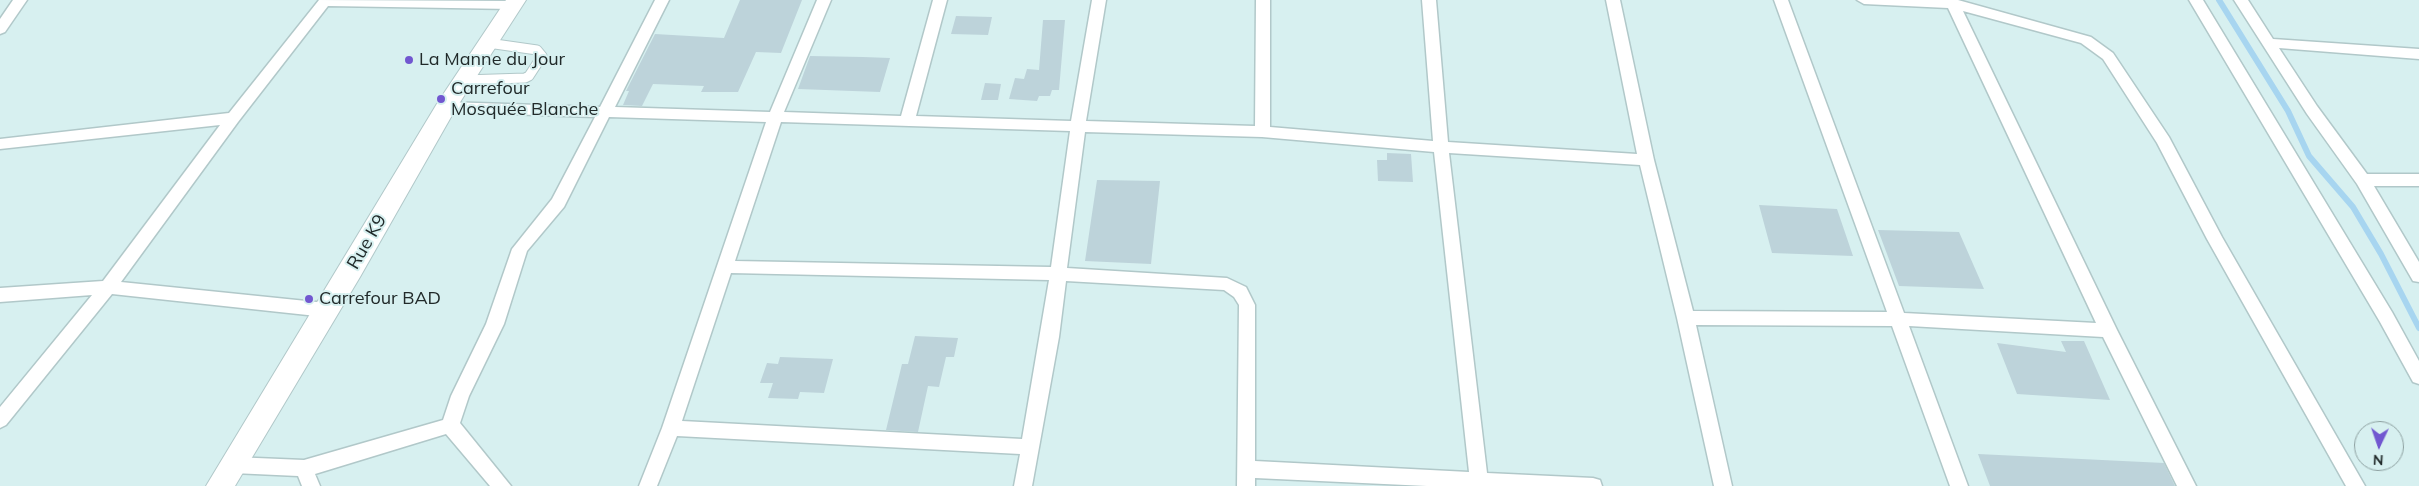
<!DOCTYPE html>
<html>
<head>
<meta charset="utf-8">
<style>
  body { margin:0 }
  #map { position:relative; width:2419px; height:486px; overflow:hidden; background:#d7f0f0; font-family:Mulish,sans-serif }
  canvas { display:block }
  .north { position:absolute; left:2354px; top:421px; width:50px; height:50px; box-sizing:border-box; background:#d7f0f0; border:1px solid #8ea1a1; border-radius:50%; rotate:183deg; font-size:14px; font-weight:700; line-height:20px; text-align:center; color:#212a2a }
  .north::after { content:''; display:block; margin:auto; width:18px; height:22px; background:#7157d0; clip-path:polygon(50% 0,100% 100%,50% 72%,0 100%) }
</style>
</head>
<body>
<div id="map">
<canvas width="2419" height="486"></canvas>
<div class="north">N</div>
</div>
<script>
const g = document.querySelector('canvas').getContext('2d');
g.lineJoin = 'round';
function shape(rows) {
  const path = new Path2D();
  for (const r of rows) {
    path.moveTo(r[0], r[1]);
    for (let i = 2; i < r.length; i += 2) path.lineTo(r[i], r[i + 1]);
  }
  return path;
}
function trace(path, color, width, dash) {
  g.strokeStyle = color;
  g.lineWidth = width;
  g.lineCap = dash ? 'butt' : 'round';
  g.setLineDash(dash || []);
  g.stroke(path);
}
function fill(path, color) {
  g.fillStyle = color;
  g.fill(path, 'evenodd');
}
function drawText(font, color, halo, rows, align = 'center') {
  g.font = font + ' Mulish,sans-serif';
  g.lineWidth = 4;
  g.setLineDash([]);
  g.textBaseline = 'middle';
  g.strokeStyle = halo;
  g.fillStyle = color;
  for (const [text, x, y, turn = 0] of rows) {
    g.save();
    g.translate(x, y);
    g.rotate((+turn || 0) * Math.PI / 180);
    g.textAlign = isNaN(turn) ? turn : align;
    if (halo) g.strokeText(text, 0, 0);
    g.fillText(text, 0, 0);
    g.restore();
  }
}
trace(shape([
  [2219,0,2288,111,2309,156,2353,207,2381,254,2419,328]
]), '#a7d5f0', 6);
fill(shape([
  [740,0,802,0,781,53,756,52,738,92,701,92,704,86,653,84,642,106,623,105,629,91,626,91,655,34,724,38],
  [956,16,992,17,988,35,951,34],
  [1043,20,1065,20,1059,90,1052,90,1050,96,1039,96,1037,101,1009,99,1015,78,1024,79,1027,69,1039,70],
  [810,56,863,57,890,58,880,92,798,89],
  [985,83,1001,84,998,100,981,100],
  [1387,153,1411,154,1413,182,1378,181,1377,160,1387,160],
  [1097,180,1160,181,1151,264,1085,261],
  [1759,205,1837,209,1853,256,1772,253],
  [1878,230,1959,232,1984,289,1899,286],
  [915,336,958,338,954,357,946,357,939,387,928,386,918,432,886,430,902,364,908,364],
  [2061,341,2084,341,2110,400,2017,394,1997,343,2066,352],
  [780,357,833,359,824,393,800,392,798,399,768,398,773,383,760,383,767,363,778,364],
  [1978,454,2164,463,2175,486,1990,486]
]), '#bdd3da');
const lane = shape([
  [464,80,525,78,529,76,542,56,537,50,488,43]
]);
const street = shape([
  [13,0,27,0,5,32,0,34,0,19,13,0],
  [319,0,512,1,519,5,512,9,328,6,238,122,121,282,326,303,332,305,334,310,332,315,326,317,112,294,6,425,0,428,0,407,92,295,0,302,0,288,103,281,220,125,0,149,0,139,229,113,319,0],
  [655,0,669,0,615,107,770,112,817,0,831,0,784,112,901,116,933,0,947,0,916,116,1071,121,1092,0,1106,0,1086,121,1255,126,1256,0,1270,0,1270,127,1433,141,1422,0,1436,0,1448,142,1637,154,1606,0,1620,0,1654,160,1693,311,1887,312,1774,0,1788,0,1904,313,2096,323,1948,8,1864,4,1857,0,1958,0,2091,37,2113,53,2169,137,2222,237,2365,486,2346,486,2207,239,2157,143,2103,59,2081,43,1963,11,2117,330,2196,486,2177,486,2103,337,1909,326,1968,486,1950,486,1892,326,1696,325,1732,486,1714,486,1677,318,1640,165,1449,153,1487,473,1593,478,1600,480,1602,486,1427,486,1255,478,1255,486,1237,486,1239,305,1234,297,1224,290,1066,281,1059,337,1032,486,1014,486,1020,454,677,436,657,486,639,486,662,428,766,122,609,117,564,207,527,251,504,324,469,396,460,423,511,486,490,486,446,434,315,474,320,486,302,486,298,476,233,473,226,471,224,465,226,459,233,457,304,460,443,420,451,396,486,324,512,249,552,199,595,117,446,112,439,107,446,102,600,107,655,0],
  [781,122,1070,131,1051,267,735,261,781,122],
  [1085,132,1262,137,1434,152,1469,472,1255,461,1255,305,1246,287,1227,278,1067,268,1085,132],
  [731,273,1049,280,1022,439,682,421,731,273],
  [2189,0,2203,0,2392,312,2419,361,2419,384,2413,382,2380,322,2189,0],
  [2234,0,2248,0,2273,39,2419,49,2419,59,2279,48,2317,106,2367,174,2419,174,2419,186,2374,186,2419,262,2419,282,2413,281,2357,184,2307,114,2234,0]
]);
const secondary = shape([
  [506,0,526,0,455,110,360,277,235,486,206,486,438,102,506,0]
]);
trace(lane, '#b1c8c9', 11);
trace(street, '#b1c8c9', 3);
trace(secondary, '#b1c8c9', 2);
trace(lane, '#fff', 9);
fill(street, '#fff');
fill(secondary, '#fff');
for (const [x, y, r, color] of [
  [409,60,5,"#7157d0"],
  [441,99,5,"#7157d0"],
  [309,299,5,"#7157d0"]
]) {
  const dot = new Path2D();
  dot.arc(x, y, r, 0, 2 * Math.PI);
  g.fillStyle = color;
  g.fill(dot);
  trace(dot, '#d7f0f0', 2);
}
drawText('18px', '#212a2a', '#d7f0f0', [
  ["La Manne du Jour",419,60],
  ["Carrefour",451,89],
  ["Mosquée Blanche",451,110],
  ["Carrefour BAD",319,299]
], 'left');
drawText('18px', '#212a2a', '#d7f0f0', [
  ["Rue K9",367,242,-60]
]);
</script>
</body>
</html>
